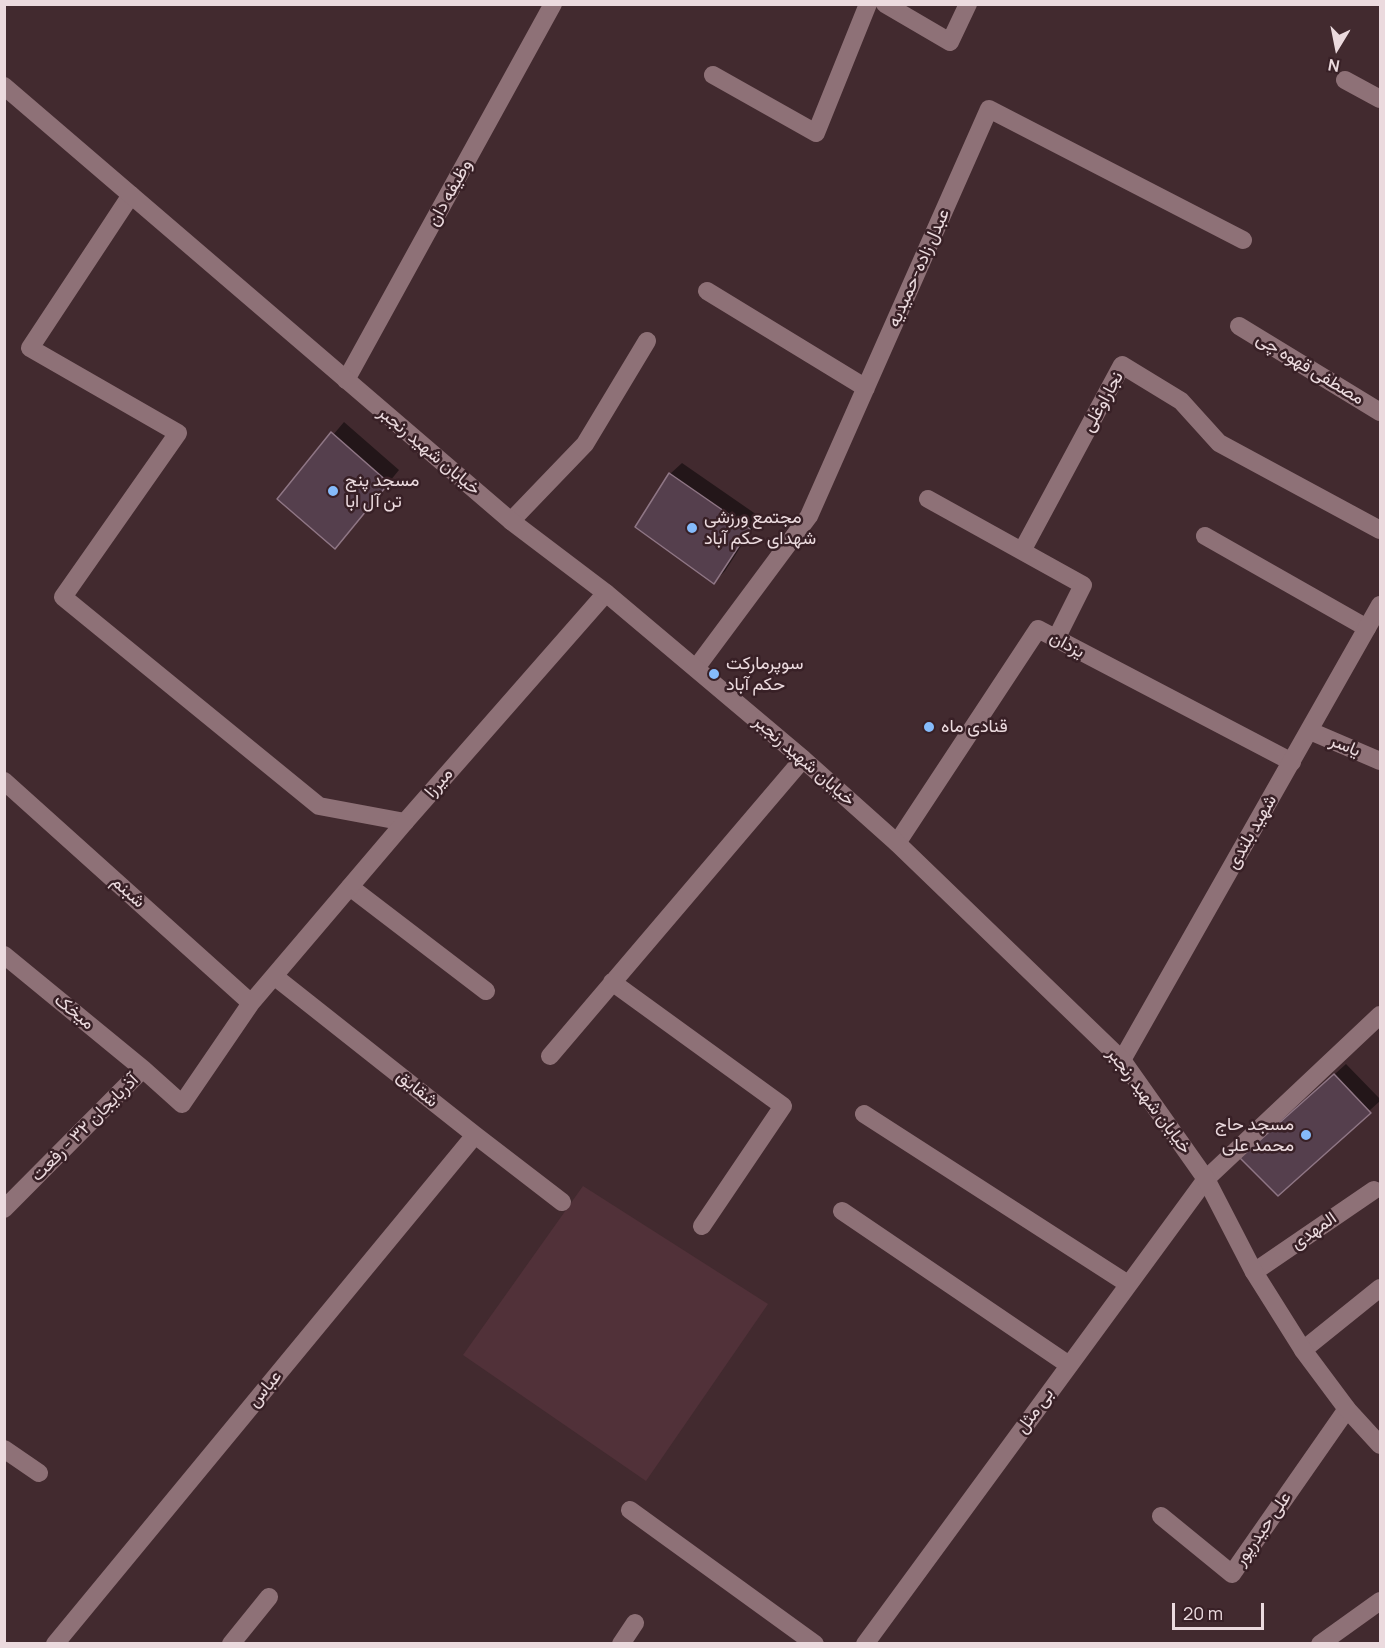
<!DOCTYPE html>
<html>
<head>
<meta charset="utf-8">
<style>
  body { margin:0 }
  #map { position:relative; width:1385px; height:1648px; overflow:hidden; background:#422a2f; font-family:Manrope,sans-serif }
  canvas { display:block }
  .frame { position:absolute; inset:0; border:6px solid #ebdade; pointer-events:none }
  .north { position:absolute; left:1307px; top:18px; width:60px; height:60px; -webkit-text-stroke:4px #382026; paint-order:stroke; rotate:190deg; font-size:16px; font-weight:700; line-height:24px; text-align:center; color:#ebdade }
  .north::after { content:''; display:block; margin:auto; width:21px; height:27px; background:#ebdade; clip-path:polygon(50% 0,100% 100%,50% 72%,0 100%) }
  .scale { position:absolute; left:1172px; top:1603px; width:92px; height:27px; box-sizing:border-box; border:3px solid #ebdade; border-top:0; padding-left:8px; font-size:18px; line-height:21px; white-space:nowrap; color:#ebdade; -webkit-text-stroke:4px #382026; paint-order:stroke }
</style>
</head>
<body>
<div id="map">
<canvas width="1385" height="1648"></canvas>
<div class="frame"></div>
<div class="north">N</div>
<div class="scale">20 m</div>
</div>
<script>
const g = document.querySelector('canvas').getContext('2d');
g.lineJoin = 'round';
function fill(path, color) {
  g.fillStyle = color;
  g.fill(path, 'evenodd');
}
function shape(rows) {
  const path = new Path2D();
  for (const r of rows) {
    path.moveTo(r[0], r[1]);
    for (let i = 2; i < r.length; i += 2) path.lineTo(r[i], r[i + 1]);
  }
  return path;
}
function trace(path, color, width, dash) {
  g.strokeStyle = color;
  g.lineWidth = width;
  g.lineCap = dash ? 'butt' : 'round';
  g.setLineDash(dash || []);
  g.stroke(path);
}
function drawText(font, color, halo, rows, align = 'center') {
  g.font = font + ' Manrope,Vazirmatn,sans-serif';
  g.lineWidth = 5;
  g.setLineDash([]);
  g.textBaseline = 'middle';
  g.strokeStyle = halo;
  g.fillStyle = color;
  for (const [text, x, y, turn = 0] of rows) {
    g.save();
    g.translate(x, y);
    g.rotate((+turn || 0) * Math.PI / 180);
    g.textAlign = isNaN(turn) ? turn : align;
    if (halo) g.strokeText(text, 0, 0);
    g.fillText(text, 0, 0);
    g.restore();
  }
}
fill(shape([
  [583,1186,768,1304,646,1481,463,1355]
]), '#513139');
fill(shape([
  [344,422,399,470,346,535,279,499],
  [682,463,760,517,725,571,714,582,670,474],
  [1346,1064,1380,1099,1380,1101,1278,1194,1254,1147]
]), '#0007');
const building = shape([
  [331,432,389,483,335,549,277,499,331,432],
  [669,473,750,529,714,584,635,527,669,473],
  [1334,1074,1371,1113,1278,1196,1240,1158,1334,1074]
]);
fill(building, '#553f4d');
trace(building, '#8f7685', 1.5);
trace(shape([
  [1345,80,1380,99],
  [131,195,30,348,178,433,63,597,319,806,405,822],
  [707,291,866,388],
  [928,499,1083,585,1056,639],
  [1205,536,1367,628],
  [1022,551,1122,365,1181,401,1219,443,1380,530],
  [696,668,809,516,989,109,1243,240],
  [897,843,1038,629,1292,762],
  [350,887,486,991],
  [864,1114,1128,1284],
  [842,1211,1069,1365],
  [1303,1350,1380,1288],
  [4,1449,39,1473],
  [630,1510,815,1644],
  [1161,1516,1232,1574,1347,1409],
  [231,1644,269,1597],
  [865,1644,1206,1179]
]), '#8e7177', 18);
trace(shape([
  [885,4,950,42,968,4],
  [713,75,816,133,868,4],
  [1239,326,1380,412],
  [346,380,553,4],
  [511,521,585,444,647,341],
  [1310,731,1380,761],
  [4,781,251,1003],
  [4,955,143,1069],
  [274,976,475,1135,562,1202],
  [612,982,783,1106,702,1226],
  [550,1056,803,759],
  [1122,1060,1380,605],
  [1206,1179,1380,1015],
  [4,1209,143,1069,182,1104,251,1003,405,822,606,593],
  [1254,1272,1374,1190],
  [55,1644,475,1135],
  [621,1644,635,1623],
  [1320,1644,1380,1601]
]), '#8e7177', 18);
trace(shape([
  [4,86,511,521,606,593,803,759,897,843,1122,1060,1206,1179,1254,1272,1303,1350,1347,1409,1380,1445]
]), '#8e7177', 18);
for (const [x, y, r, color] of [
  [333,491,6,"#85bbfb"],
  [692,528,6,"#85bbfb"],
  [714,674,6,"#85bbfb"],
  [929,727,6,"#85bbfb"],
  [1306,1135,6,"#85bbfb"]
]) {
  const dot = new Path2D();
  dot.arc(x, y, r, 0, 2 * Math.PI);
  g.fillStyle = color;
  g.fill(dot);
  trace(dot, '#382026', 2);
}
drawText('18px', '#ebdade', '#382026', [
  ["وظیفه دان",450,193,-61],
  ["عبدل زاده-حمیدیه",919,268,-66],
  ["مصطفی قهوه چی",1310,369,31],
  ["نجاراوغلی",1103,402,-61],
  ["خیابان شهید رنجبر",429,451,40],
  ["یزدان",1067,645,28],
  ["یاسر",1345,746,23],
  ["خیابان شهید رنجبر",804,761,41],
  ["میرزا",439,783,-49],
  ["شهید بلندی",1252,832,-60],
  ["شبنم",128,892,42],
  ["میخک",74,1012,39],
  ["شقایق",417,1089,39],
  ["خیابان شهید رنجبر",1149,1101,53],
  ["آذربایجان ۳۲ - رفعت",85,1128,-45],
  ["المهدی",1314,1231,-35],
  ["عباس",265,1389,-50],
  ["بی مثل",1035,1411,-54],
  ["علی‌ حیدرپور",1263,1529,-55]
]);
drawText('18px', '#ebdade', '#382026', [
  ["مسجد پنج",345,481],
  ["تن آل ابا",345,502],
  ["مجتمع ورزشی",704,518],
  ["شهدای حکم آباد",704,539],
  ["سوپرمارکت",726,664],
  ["حکم آباد",726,685],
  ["قنادی ماه",941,727],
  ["مسجد حاج",1294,1125,"right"],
  ["محمد علی",1294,1146,"right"]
], 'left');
</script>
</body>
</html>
